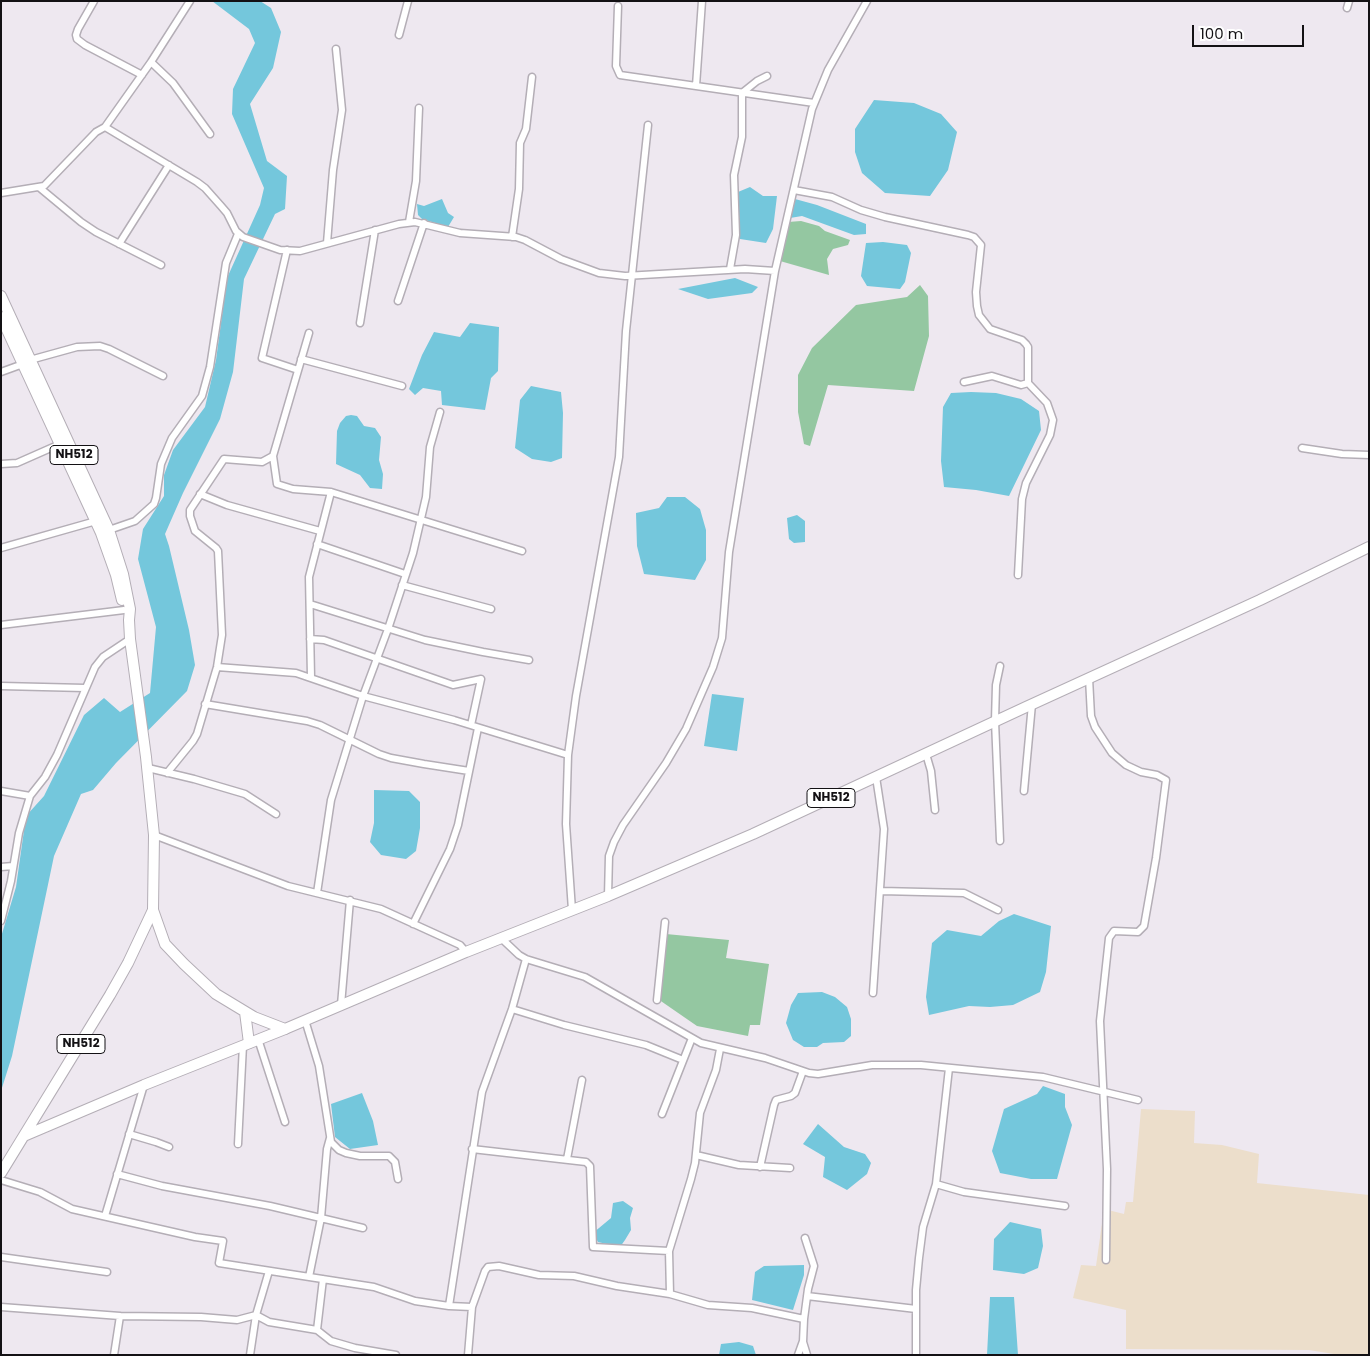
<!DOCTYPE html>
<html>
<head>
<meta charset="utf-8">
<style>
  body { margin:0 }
  #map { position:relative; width:1370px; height:1356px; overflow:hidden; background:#eee8f0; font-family:Poppins,sans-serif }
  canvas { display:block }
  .frame { position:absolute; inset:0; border:2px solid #131114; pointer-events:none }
  .scale { position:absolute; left:1192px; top:25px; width:112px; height:22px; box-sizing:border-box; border:2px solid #131114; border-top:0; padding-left:6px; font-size:15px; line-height:18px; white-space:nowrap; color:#131114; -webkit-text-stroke:4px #fff; paint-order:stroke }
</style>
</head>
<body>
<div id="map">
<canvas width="1370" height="1356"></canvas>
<div class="frame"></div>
<div class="scale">100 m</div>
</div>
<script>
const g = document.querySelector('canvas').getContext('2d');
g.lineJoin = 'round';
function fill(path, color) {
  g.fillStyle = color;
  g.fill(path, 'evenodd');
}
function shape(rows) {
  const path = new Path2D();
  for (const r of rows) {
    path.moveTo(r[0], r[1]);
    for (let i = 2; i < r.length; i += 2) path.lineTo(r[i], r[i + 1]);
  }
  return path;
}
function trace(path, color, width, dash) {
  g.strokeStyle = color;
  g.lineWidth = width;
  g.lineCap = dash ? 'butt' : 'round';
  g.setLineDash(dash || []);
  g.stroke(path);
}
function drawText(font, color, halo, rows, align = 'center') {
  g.font = font + ' Poppins,sans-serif';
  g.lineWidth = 4.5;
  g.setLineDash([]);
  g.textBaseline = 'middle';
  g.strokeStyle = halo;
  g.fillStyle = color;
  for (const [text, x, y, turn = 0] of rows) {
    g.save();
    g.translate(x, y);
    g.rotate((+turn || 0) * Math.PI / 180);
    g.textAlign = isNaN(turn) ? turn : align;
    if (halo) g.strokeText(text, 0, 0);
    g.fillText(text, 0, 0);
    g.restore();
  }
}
fill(shape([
  [1141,1109,1195,1111,1194,1143,1222,1145,1259,1154,1257,1183,1369,1195,1369,1355,1340,1355,1309,1350,1126,1349,1126,1310,1073,1298,1081,1265,1096,1266,1104,1209,1124,1214,1126,1202,1133,1202]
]), '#ecdecb');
fill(shape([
  [801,221,819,226,825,231,850,240,848,245,833,249,827,259,829,275,780,261,788,222],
  [920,285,928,296,929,336,914,391,828,385,810,446,804,444,798,412,798,375,812,348,856,305,907,297],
  [666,934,729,940,726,958,769,964,760,1025,750,1025,748,1036,697,1026,655,997]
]), '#94c7a1');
fill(shape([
  [212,1,260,1,271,8,281,32,273,68,250,104,267,161,287,176,285,209,275,214,244,279,233,372,220,419,183,493,165,534,169,546,189,630,195,665,187,691,116,763,93,790,81,794,54,856,12,1056,1,1091,1,937,16,887,26,816,44,796,84,715,104,698,120,712,150,693,156,627,138,559,143,529,164,496,164,475,173,450,205,407,216,360,227,278,260,205,264,188,232,114,233,89,255,43,249,29],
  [874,100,914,103,941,114,957,132,948,170,930,196,885,193,862,173,855,152,855,129],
  [750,187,763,196,777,196,773,229,766,243,740,239,738,192],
  [442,199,448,213,454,217,448,227,422,219,418,215,417,204,424,206],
  [795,199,817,205,866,224,866,234,854,235,802,216,790,218],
  [883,242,907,245,911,253,905,282,900,289,867,286,861,276,866,243],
  [735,278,758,287,752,293,708,299,678,289],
  [470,323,499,327,498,371,491,378,485,410,442,405,441,391,423,388,415,395,409,389,422,355,434,332,460,337],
  [531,386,561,392,563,413,562,458,551,462,532,459,515,448,520,400],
  [971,392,996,393,1021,399,1039,411,1041,430,1009,496,976,490,944,487,941,461,943,407,951,393],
  [351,415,357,416,364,426,375,428,381,437,379,460,383,474,382,489,370,488,360,475,336,464,337,431,340,423,346,416],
  [667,497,685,497,700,509,706,530,706,560,695,580,644,574,637,546,636,513,659,508],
  [797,515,805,521,805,542,794,543,789,539,787,518],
  [712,694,744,698,737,751,704,746],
  [374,790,409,791,420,802,420,828,416,851,406,859,381,855,370,842,374,823],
  [1014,914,1051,926,1046,972,1040,992,1013,1005,990,1007,969,1006,929,1015,926,997,932,943,947,930,981,936,999,921],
  [822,992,835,997,847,1007,851,1019,851,1036,844,1042,823,1043,817,1047,804,1047,793,1040,786,1023,791,1005,798,993],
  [1043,1086,1065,1094,1065,1107,1072,1125,1057,1179,1031,1179,1000,1173,992,1151,1004,1109,1037,1094],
  [362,1093,373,1121,378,1145,350,1149,335,1137,331,1104],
  [818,1124,844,1147,865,1154,871,1163,867,1174,847,1190,823,1177,825,1157,803,1144],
  [623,1201,633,1208,630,1218,631,1230,625,1240,620,1247,598,1242,593,1233,611,1218,613,1203],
  [1010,1222,1041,1229,1043,1246,1038,1268,1024,1274,993,1270,994,1239],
  [804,1265,804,1275,793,1310,752,1300,755,1272,764,1266],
  [990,1297,1014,1297,1018,1355,987,1355],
  [739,1342,753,1346,756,1355,719,1355,721,1344]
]), '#74c7dc');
const minor = shape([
  [94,1,78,29,76,35,77,39,85,45,142,75],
  [618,6,616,66,620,75,814,103],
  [1347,8,1349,1],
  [399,35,408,1],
  [151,62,173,83,210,134],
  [696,86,702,1],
  [105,127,197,182,205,188,221,206,227,213,236,231,243,237,280,250,300,251,399,224,415,222,460,233,516,237,525,240,561,259,599,273,625,276,745,269,775,271],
  [40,188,81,222,96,232,161,265],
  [794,190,832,197,861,210,885,217,968,235,974,237,981,245,976,292,977,306,979,315,990,329,1022,340,1026,344,1028,347,1028,383,1047,403,1053,420,1050,435,1026,483,1022,499,1018,575],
  [1,193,44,186,96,132,105,127,151,62,190,1],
  [409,222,416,181,419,108],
  [512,237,519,189,520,143,526,129,532,77],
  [327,243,333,170,342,110,336,49],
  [119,244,169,165],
  [287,250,262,358,298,370],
  [730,269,736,235,734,175,742,137,742,93,757,81,767,76],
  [398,301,424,223],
  [360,323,375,230],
  [301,359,402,386],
  [30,360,77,347,100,346,109,349,163,376],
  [1,372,23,364],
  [964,382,992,376,1021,385,1028,383],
  [1302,448,1342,454,1369,455],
  [273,456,277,484,293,489,331,492,522,551],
  [1,464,17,463,60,444],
  [200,494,227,505,320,531],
  [109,530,135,521,154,504,156,498,161,464,172,438,202,396,210,367,226,263,238,234],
  [317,544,405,574],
  [1,548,96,521],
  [402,585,491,609],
  [310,604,425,640,483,652,529,660],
  [1,625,124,610],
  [310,639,324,640,453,685,481,679,471,725],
  [217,667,296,673,363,696,454,720,568,755],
  [311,677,309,577,331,492],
  [1089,678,1091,716,1095,727,1112,753,1126,765,1141,772,1157,775,1166,780,1156,858,1144,926,1138,932,1114,931,1109,938,1100,1021,1107,1169,1106,1260],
  [1,686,85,688],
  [205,704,307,721,320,725,379,754,391,758,424,764,469,771],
  [926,754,931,771,935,810],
  [148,768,194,779,245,794,276,814],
  [167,773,193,741,197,734,217,667,222,635,218,551,216,548,195,531,190,516,190,510,224,459,262,462,273,456,309,333],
  [1,791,30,796],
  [1024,791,1032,704],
  [154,835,288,886,381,909,460,945,466,952],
  [1000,841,995,721,996,685,1000,666],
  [1,867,13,866],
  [881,891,964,893,998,910],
  [317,893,331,800,363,696,388,629,413,553,426,497,430,447,440,412],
  [608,896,609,856,614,842,623,825,666,763,686,729,713,667,722,638,729,552,775,271,812,109,828,70,867,1],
  [572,910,566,824,568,755,576,696,619,457,626,331,648,125],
  [1,921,11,881,19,833,30,796,45,777,57,755,95,667,103,657,130,639],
  [413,924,450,849,458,825,478,728],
  [501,938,519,955,526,959,585,977,701,1043,765,1058,809,1073,818,1074,872,1065,921,1065,1043,1077,1138,1100],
  [873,993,884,829,876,777],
  [657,1000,665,922],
  [341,1005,350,900],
  [512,1009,564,1025,646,1045,683,1060],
  [305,1020,319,1066,331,1142,339,1150,346,1153,360,1156,389,1156,395,1162,398,1179],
  [258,1039,285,1122],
  [662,1114,692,1038],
  [129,1134,156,1142,169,1147],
  [238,1144,243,1045],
  [472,1149,586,1162,590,1166,593,1247,669,1251],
  [696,1155,739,1165,790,1168],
  [567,1159,582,1080],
  [760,1167,774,1105,776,1100,791,1096,795,1093,803,1071],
  [117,1174,162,1186,270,1206,363,1228],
  [1,1180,40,1192,72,1209,195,1237,223,1241,219,1263,374,1287,415,1301,449,1306,472,1307,485,1271,488,1267,499,1266,539,1275,574,1276,617,1286,670,1294,708,1305,752,1308,804,1319],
  [936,1184,964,1192,1065,1206],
  [105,1216,144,1085],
  [805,1238,814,1266,808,1289,804,1319,803,1342,807,1355],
  [1,1257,107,1272],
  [309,1277,321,1218,327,1149,330,1138],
  [670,1294,669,1251,691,1179,695,1163,700,1113,716,1070,720,1049],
  [807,1296,916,1309],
  [449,1306,482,1092,512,1009,526,959],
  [1,1307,120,1316,201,1317,237,1320,256,1315,269,1322,317,1330,331,1341,355,1348,396,1355],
  [317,1330,323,1279],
  [114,1355,120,1316],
  [250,1355,256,1315,269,1271],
  [468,1355,472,1307],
  [798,1355,803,1341],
  [916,1355,916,1290,919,1258,923,1227,936,1184,949,1068]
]);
const primary = shape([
  [24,1136,144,1085,285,1029],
  [1,1173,110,995,128,963,153,910]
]);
const trunk = shape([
  [1,296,109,530,123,574,130,609,129,620,130,639,146,757,154,835,153,910,165,944,184,964,216,994,254,1017,285,1029,466,952,608,896,753,834,1026,707,1260,600,1369,547],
  [1,317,101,533,116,575,122,600],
  [245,1012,249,1043]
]);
trace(minor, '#b4aeb6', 9);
trace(primary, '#b4aeb6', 12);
trace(trunk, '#b4aeb6', 12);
trace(minor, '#fff', 6);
trace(primary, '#fff', 10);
trace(trunk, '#fff', 10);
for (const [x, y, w] of [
  [74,455,48],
  [831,798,48],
  [81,1044,48]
]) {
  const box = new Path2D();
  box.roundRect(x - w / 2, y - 9.5, w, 19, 4);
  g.fillStyle = '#fff';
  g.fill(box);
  trace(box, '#131114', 1);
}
drawText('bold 12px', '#131114', null, [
  ["NH512",74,455],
  ["NH512",831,798],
  ["NH512",81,1044]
]);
</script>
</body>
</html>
